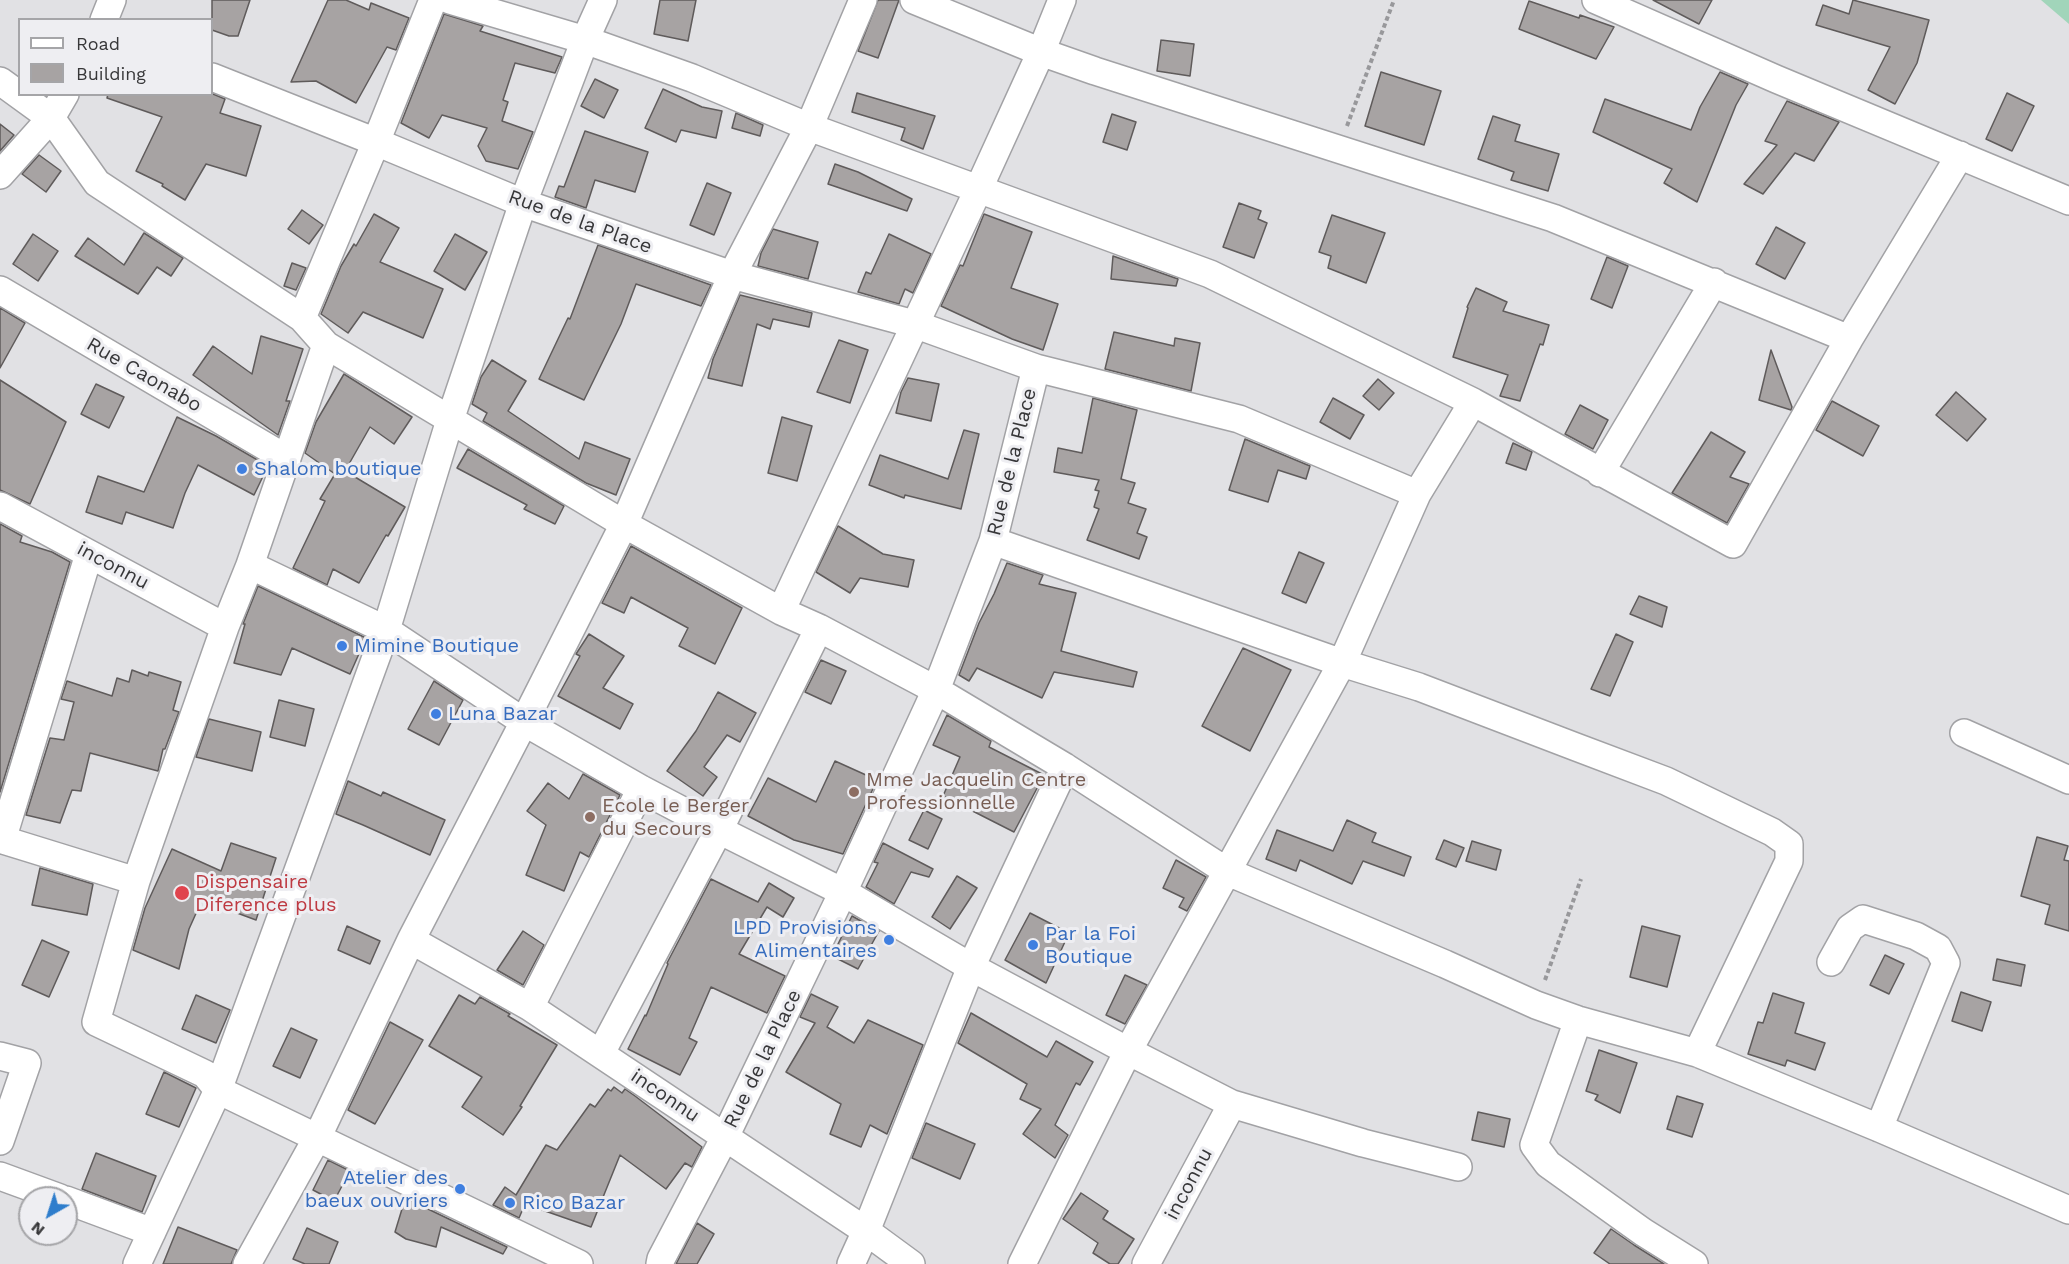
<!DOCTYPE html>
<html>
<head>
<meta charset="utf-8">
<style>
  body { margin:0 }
  #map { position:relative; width:2069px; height:1264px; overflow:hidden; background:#e1e1e4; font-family:"Work Sans",sans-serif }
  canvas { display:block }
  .legend { position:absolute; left:18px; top:18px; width:195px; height:78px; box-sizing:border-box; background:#eeeef2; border:2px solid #a5a5a8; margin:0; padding:8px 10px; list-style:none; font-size:18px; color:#373739 }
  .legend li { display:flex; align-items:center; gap:12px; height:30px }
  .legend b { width:30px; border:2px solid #a5a5a8 }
  .north { position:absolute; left:18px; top:1186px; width:60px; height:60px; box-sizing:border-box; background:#eeeef2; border:2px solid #a5a5a8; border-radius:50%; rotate:219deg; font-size:16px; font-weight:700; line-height:24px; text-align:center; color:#373739 }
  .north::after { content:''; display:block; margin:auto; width:21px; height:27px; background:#2e7dcc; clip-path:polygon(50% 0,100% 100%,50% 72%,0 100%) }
</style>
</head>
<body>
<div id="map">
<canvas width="2069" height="1264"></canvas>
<ul class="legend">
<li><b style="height:8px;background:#fff"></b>Road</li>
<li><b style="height:16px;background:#a7a3a3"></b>Building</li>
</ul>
<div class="north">N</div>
</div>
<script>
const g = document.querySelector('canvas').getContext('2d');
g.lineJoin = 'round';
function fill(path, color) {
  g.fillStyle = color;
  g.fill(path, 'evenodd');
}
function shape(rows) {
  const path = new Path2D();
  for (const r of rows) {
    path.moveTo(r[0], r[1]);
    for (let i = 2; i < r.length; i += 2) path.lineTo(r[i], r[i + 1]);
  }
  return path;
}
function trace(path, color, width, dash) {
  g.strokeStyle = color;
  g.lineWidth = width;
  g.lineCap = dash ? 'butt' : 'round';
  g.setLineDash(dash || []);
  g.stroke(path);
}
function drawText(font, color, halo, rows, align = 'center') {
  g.font = font + ' "Work Sans",sans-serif';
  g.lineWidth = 6;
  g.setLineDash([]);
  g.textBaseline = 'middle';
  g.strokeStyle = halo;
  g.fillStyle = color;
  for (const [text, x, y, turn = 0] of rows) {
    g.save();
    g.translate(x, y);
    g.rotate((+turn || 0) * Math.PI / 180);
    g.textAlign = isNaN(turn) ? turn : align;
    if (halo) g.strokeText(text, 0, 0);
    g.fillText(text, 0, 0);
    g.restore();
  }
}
fill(shape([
  [2041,0,2069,0,2069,24]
]), '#a1d5ba');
const building = shape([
  [212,0,250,0,238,36,229,36,212,30,212,0],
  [328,0,346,0,369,10,371,3,409,18,396,50,387,47,356,103,316,81,291,82,328,0],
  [660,0,696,0,688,41,654,34,660,0],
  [878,0,899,0,878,58,858,51,878,0],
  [1653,0,1712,0,1699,24,1653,0],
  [1853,0,1929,20,1917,63,1895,104,1868,90,1890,47,1816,25,1823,5,1849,14,1853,0],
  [1529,1,1579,18,1580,15,1614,27,1596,59,1519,29,1529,1],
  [444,14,483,26,480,31,562,57,555,73,515,63,503,100,508,102,502,121,533,132,518,169,486,161,478,146,487,128,442,115,429,138,401,123,444,14],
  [1161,40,1194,44,1190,76,1157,71,1161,40],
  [1381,72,1441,91,1424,145,1365,126,1381,72],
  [1720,72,1748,84,1736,105,1697,202,1664,183,1672,169,1593,132,1605,99,1691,130,1700,107,1720,72],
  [595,79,618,90,604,118,581,106,595,79],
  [663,89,702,107,722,111,716,138,681,130,676,142,645,128,663,89],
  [857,93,935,116,923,149,901,140,905,128,852,112,857,93],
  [2007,93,2034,106,2012,151,1986,139,2007,93],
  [108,94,213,94,225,99,220,113,261,126,246,176,206,164,185,200,162,186,163,184,136,171,162,117,107,98,108,94],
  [1787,101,1839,122,1814,161,1795,153,1763,194,1744,184,1777,145,1765,141,1787,101],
  [736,113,763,125,760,136,732,128,736,113],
  [1112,114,1136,122,1127,150,1103,142,1112,114],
  [1493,116,1520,125,1515,141,1559,154,1548,191,1511,180,1514,172,1478,159,1493,116],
  [0,124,14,135,0,151,0,124],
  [585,131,648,152,635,192,595,180,586,208,555,197,559,186,564,187,585,131],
  [39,155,61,171,46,192,22,174,39,155],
  [835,164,858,172,912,199,907,211,828,184,835,164],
  [707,183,731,193,714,235,690,225,707,183],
  [1239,203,1261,211,1258,219,1267,223,1254,258,1223,247,1239,203],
  [302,210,323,225,309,244,288,229,302,210],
  [374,214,399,228,380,262,443,289,423,338,363,312,348,333,321,314,341,266,354,244,356,246,374,214],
  [984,214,1032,232,1011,288,1058,304,1043,350,1012,339,941,306,960,265,963,266,984,214],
  [1332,215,1385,233,1366,283,1328,268,1331,256,1319,252,1332,215],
  [1776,227,1805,243,1785,279,1756,264,1776,227],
  [773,229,818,242,808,279,758,266,761,253,773,229],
  [144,233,183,258,171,276,157,267,138,294,75,256,88,238,124,265,144,233],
  [33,234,58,251,38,281,13,264,33,234],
  [455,234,487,252,465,290,434,271,455,234],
  [889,234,931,254,913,293,905,289,899,304,858,292,866,272,871,274,889,234],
  [598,245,711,285,701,306,636,284,621,324,584,400,539,379,568,318,570,319,598,245],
  [1113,256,1178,279,1176,286,1111,279,1113,256],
  [1607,257,1628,266,1612,308,1591,299,1607,257],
  [292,263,306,268,296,290,284,286,292,263],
  [1476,288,1507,302,1503,311,1549,325,1543,345,1540,344,1520,401,1500,396,1508,375,1453,357,1468,308,1467,307,1476,288],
  [740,295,812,313,809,327,773,319,770,329,757,324,742,386,708,378,713,359,740,295],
  [0,308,25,323,0,368,0,308],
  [1114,332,1174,346,1175,338,1200,343,1191,391,1105,369,1114,332],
  [261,336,303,349,286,401,290,401,278,435,193,375,213,346,252,374,261,336],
  [839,340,868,350,850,403,817,392,839,340],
  [1771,350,1792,407,1791,410,1759,400,1771,350],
  [492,360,526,381,508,411,579,459,585,442,630,459,616,495,586,483,483,421,487,413,472,404,481,377,492,360],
  [344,374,412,417,394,444,370,427,345,471,405,507,388,536,386,535,359,583,333,569,327,585,293,568,325,501,320,499,335,474,305,453,316,422,344,374],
  [908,378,939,384,931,421,896,413,901,392,908,378],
  [1378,379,1394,393,1379,410,1363,396,1378,379],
  [0,380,66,422,30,504,0,490,0,380],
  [96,384,124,397,109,428,81,414,96,384],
  [1956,392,1986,419,1967,441,1936,415,1956,392],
  [1093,398,1137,410,1121,479,1135,483,1128,503,1146,509,1137,533,1147,537,1139,559,1087,540,1099,509,1094,507,1099,491,1095,490,1099,480,1054,472,1058,448,1082,453,1093,398],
  [1333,398,1364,415,1350,439,1320,422,1333,398],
  [1832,401,1879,426,1863,456,1816,430,1832,401],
  [1580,405,1608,420,1593,449,1565,434,1580,405],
  [177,417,216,436,268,466,254,495,198,465,185,493,173,528,126,512,122,524,86,512,98,476,144,492,177,417],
  [782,417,812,426,797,481,768,473,782,417],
  [964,430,979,434,961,509,905,495,904,498,869,485,880,455,948,479,964,430],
  [1711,432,1745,452,1730,477,1749,484,1727,523,1672,493,1711,432],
  [1245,439,1310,466,1306,479,1278,470,1268,502,1229,490,1245,439],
  [1513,443,1532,452,1526,470,1506,463,1513,443],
  [468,449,564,506,555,524,524,509,527,505,457,468,468,449],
  [0,524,22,536,20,542,52,552,70,562,0,792,0,524],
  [838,526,883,554,914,560,908,587,860,578,850,593,816,572,838,526],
  [631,546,742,608,715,664,679,646,688,628,631,597,624,613,602,603,631,546],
  [1299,552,1324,563,1306,603,1282,593,1299,552],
  [1007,563,1043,575,1039,584,1076,593,1061,651,1137,672,1133,687,1054,672,1042,698,977,668,969,681,959,675,979,623,994,594,1007,563],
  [258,586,366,638,350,674,292,648,281,675,234,663,245,624,243,624,258,586],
  [1639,596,1667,607,1662,627,1630,614,1639,596],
  [589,634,624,656,603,688,633,704,620,729,558,696,580,656,576,654,589,634],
  [1616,634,1633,642,1610,696,1591,689,1616,634],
  [1243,648,1291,670,1250,751,1202,726,1243,648],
  [821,660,846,671,831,704,805,692,821,660],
  [132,670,148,676,149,672,181,682,173,710,179,712,165,749,163,749,158,771,90,753,81,791,72,790,60,823,26,815,50,738,64,740,74,702,61,699,67,681,112,696,117,678,129,682,132,670],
  [434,681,463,700,439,745,408,729,434,681],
  [718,692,756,713,740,742,727,735,704,767,717,777,703,796,667,771,696,731,718,692],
  [279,700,314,709,305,746,270,737,279,700],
  [947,715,991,741,989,747,1044,775,1014,832,943,796,960,757,933,745,947,715],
  [209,719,261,732,252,771,196,757,209,719],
  [835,761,877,780,843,854,794,840,748,816,768,778,816,802,835,761],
  [583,774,620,795,589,857,580,852,564,891,526,875,546,825,527,811,548,783,569,799,583,774],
  [348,781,381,796,383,792,445,820,430,855,363,825,336,814,348,781],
  [924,810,942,819,928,849,909,840,924,810],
  [1347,820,1376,833,1372,842,1411,857,1404,876,1363,861,1352,884,1300,860,1296,871,1266,859,1277,830,1333,851,1347,820],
  [2037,837,2068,846,2064,860,2069,861,2069,931,2045,924,2050,905,2021,896,2037,837],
  [1444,840,1464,848,1456,867,1436,859,1444,840],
  [1472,841,1501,850,1496,870,1466,861,1472,841],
  [231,843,276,858,256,920,202,900,189,929,179,969,133,950,145,908,172,849,221,871,231,843],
  [883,843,933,869,929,877,911,872,894,904,866,887,878,863,874,862,883,843],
  [1176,860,1206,877,1187,911,1179,907,1184,898,1163,888,1176,860],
  [40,868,93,884,87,915,32,905,40,868],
  [957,876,977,888,950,929,932,917,957,876],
  [711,879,758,902,769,883,794,898,783,917,767,907,739,954,785,976,767,1013,711,987,689,1038,697,1042,680,1075,628,1049,645,1015,646,1016,668,964,667,963,711,879],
  [1030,913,1069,933,1046,983,1005,960,1030,913],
  [852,916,879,931,858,969,832,956,852,916],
  [347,926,380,941,370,964,338,950,347,926],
  [1642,926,1680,936,1667,987,1630,977,1642,926],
  [523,931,544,945,523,985,497,970,523,931],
  [42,940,69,952,49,997,22,985,42,940],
  [1885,955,1904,964,1889,994,1870,985,1885,955],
  [1997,959,2025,965,2021,986,1993,980,1997,959],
  [1125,975,1147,985,1125,1024,1106,1015,1125,975],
  [1961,992,1991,1002,1982,1031,1952,1021,1961,992],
  [1773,993,1804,1003,1795,1033,1825,1043,1815,1070,1787,1060,1785,1066,1748,1054,1758,1022,1763,1023,1773,993],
  [811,994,838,1007,827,1027,854,1043,868,1020,923,1045,887,1134,870,1125,861,1147,830,1134,841,1104,786,1072,815,1023,800,1017,811,994],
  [196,995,230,1010,216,1043,182,1029,196,995],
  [459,995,475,1004,480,997,510,1014,508,1016,557,1045,520,1106,522,1107,503,1135,462,1107,482,1077,429,1046,459,995],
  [971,1013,1047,1057,1056,1041,1093,1062,1080,1085,1076,1083,1055,1125,1068,1135,1055,1158,1023,1134,1041,1109,1020,1099,1027,1084,958,1043,971,1013],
  [390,1022,423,1040,375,1124,348,1110,390,1022],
  [291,1028,317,1040,300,1078,273,1066,291,1028],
  [1599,1050,1637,1063,1620,1113,1595,1100,1598,1095,1586,1091,1599,1050],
  [164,1072,196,1088,179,1127,146,1114,164,1072],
  [614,1087,622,1093,625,1089,635,1096,702,1147,692,1167,685,1163,666,1189,620,1155,591,1227,525,1204,519,1218,493,1205,505,1187,516,1195,546,1145,557,1150,590,1104,595,1107,608,1089,611,1091,614,1087],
  [1677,1096,1703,1104,1692,1137,1667,1129,1677,1096],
  [1478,1112,1510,1119,1504,1147,1472,1140,1478,1112],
  [926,1123,975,1144,960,1179,912,1158,926,1123],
  [96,1153,156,1176,142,1212,82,1189,96,1153],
  [328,1160,350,1171,334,1201,313,1190,328,1160],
  [1081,1193,1108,1211,1103,1219,1134,1239,1118,1264,1110,1264,1093,1253,1098,1243,1063,1219,1081,1193],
  [401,1196,507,1247,503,1254,441,1227,436,1247,406,1239,395,1232,402,1209,397,1207,401,1196],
  [697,1223,714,1234,697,1264,676,1264,697,1223],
  [178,1227,237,1250,231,1264,163,1264,178,1227],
  [307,1228,338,1242,329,1264,305,1264,293,1259,307,1228],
  [1611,1229,1634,1245,1664,1264,1610,1264,1594,1253,1611,1229]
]);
fill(building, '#a7a3a3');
trace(building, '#5f5b5b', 1.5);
const street = shape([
  [450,0,585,40,692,78,809,127,1210,274,1473,402,1417,494],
  [914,0,1041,52,1095,71,1553,218,1849,339],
  [1596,0,1776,79,2069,201],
  [104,20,112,0],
  [212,77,376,142,433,0],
  [0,81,51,118,97,183,302,318,326,345,624,524,781,611,819,628,936,690,1065,767,1228,872,1445,964,1536,1005,1578,1020,1697,1053,1879,1128,2069,1210],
  [0,175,51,118,65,94],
  [0,290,287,459],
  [302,318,376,142,523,203,732,275,914,324,1036,368,993,541,936,690,843,892,725,1137,661,1259,660,1264],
  [1473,402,1733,544,1849,339,1960,155],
  [1600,473,1714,282],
  [0,506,225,627],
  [993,541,1342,663,1419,687,1576,747,1666,781,1772,832,1789,844,1789,861,1697,1053],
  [250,565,326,345],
  [781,611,979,188,1041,52,1062,0],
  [1964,733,2069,780],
  [0,839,136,881],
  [2,840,89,554],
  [411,940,530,1007,866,1231,911,1264],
  [1831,962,1850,928,1863,919,1916,936,1938,948,1946,963,1879,1128],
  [530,1007,641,789],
  [1578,1020,1534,1145,1548,1164,1643,1232,1694,1264],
  [601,1053,719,830,819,628],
  [0,1056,27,1063,0,1141],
  [0,1176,60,1198],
  [66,1200,152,1232],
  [137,1264,218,1090,386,630,450,420,523,203,585,40,603,0],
  [247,1264,317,1138,411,940,524,722,624,524,732,275,809,127,863,0],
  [579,1264,218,1090,205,1074,96,1022,136,881,225,627,250,565,386,630,524,722,641,789,719,830,843,892,971,967,1128,1051,1232,1104,1363,1143,1458,1167],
  [851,1264,866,1231,971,967,1065,767],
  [1022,1264,1128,1051,1342,663,1417,494,1239,419,1036,368],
  [1146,1264,1232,1104]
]);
trace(street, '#a2a2a5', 30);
trace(shape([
  [1347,126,1394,0],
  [1545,980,1581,879]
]), '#98989b', 4, [4.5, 3]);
trace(street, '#fff', 27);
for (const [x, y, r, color] of [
  [242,469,6,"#3f7fe0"],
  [342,646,6,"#3f7fe0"],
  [436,714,6,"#3f7fe0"],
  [854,792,6,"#8d6e63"],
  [590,817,6,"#8d6e63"],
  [182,893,8,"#e0444e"],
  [889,940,6,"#3f7fe0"],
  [1033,945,6,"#3f7fe0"],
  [460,1189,6,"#3f7fe0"],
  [510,1203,6,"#3f7fe0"]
]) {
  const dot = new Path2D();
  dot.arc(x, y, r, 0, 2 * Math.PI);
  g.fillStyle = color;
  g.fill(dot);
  trace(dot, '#eeeef2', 2);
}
drawText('20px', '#373739', '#eeeef2', [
  ["Rue de la Place",580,222,20],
  ["Rue Caonabo",144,375,30],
  ["Rue de la Place",1012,462,-76],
  ["inconnu",113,566,28],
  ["Rue de la Place",763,1059,-64],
  ["inconnu",665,1096,34],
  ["inconnu",1189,1184,-62]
]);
drawText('20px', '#366cbe', '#eeeef2', [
  ["Shalom boutique",254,469],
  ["Mimine Boutique",354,646],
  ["Luna Bazar",448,714],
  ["LPD Provisions",877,928,"right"],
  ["Alimentaires",877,951,"right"],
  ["Par la Foi",1045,934],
  ["Boutique",1045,957],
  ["Atelier des",448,1178,"right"],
  ["baeux ouvriers",448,1201,"right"],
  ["Rico Bazar",522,1203]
], 'left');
drawText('20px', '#785e54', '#eeeef2', [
  ["Mme Jacquelin Centre",866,780],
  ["Professionnelle",866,803],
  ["Ecole le Berger",602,806],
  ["du Secours",602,829]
], 'left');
drawText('20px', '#be3a42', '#eeeef2', [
  ["Dispensaire",195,882],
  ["Diference plus",195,905]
], 'left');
</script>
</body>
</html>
